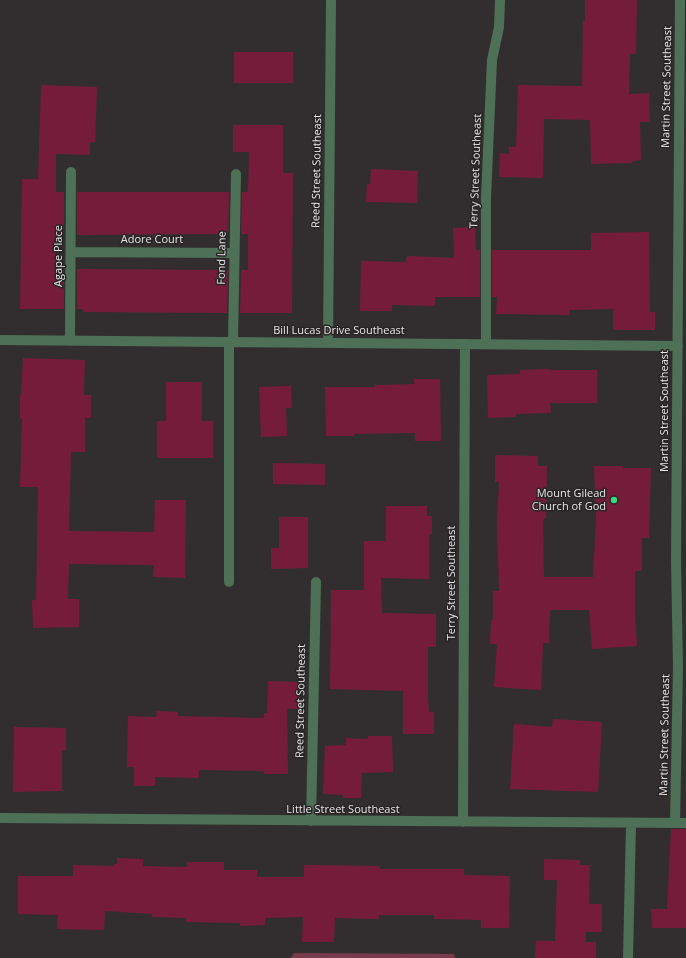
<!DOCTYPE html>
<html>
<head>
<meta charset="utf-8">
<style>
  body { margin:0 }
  canvas { display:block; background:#322e2f }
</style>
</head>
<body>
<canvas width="686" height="958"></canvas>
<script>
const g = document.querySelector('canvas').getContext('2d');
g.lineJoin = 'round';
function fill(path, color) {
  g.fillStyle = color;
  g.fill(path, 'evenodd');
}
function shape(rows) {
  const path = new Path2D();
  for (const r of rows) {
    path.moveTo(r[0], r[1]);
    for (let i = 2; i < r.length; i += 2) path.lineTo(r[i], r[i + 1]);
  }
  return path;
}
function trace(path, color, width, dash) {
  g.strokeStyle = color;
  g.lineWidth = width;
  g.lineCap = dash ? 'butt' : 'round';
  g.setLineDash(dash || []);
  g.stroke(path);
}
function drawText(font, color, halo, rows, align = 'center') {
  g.font = font + ' "Open Sans",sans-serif';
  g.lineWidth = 3;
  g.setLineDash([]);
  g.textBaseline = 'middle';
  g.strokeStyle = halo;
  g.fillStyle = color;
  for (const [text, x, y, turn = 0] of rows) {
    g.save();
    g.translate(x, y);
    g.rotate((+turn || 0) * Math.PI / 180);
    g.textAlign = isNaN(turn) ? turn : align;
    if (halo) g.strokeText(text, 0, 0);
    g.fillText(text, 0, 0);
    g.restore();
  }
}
fill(shape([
  [294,953,454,954,455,958,291,958]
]), '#783b4b');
fill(shape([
  [585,0,637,0,636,54,630,54,629,94,649,93,650,122,640,122,641,160,632,161,632,163,591,164,590,120,544,119,543,178,499,177,500,153,509,154,509,147,516,147,518,85,582,86,583,21,585,21],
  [234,52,293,52,293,83,234,83],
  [41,85,97,87,95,142,90,142,90,155,56,154,56,192,64,192,64,235,56,235,55,269,64,269,64,309,20,309,22,179,38,179],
  [233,125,283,125,283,173,293,173,292,313,240,313,241,270,248,270,248,234,241,234,242,192,248,192,249,152,233,152],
  [371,169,418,171,417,203,366,202,367,184,370,184],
  [77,192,229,192,228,234,77,235],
  [475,227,476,250,480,250,480,297,435,297,435,306,392,305,392,311,360,311,361,261,406,262,407,256,411,256,454,258,453,228],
  [649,232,650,312,655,312,655,330,613,330,613,309,569,310,569,315,496,314,497,297,492,297,492,250,591,250,591,233],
  [77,269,228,270,227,313,83,312,83,309,77,309],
  [23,358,85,360,84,395,91,395,91,418,85,418,85,452,71,452,69,531,154,532,155,500,186,500,185,578,153,577,154,565,69,564,68,599,79,599,79,627,33,628,32,600,36,600,38,487,20,487,22,418,20,418,20,395,21,395],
  [549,369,549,370,597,370,597,403,550,403,551,413,516,414,516,417,488,418,487,375,520,374,520,370],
  [414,379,440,379,441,441,415,441,415,433,354,434,354,436,326,436,325,387,375,387,375,385,414,384],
  [166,382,202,382,202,421,213,421,213,458,157,458,157,421,166,421],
  [291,386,292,408,286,408,287,436,261,437,259,387],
  [495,455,538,456,538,466,547,466,546,519,543,519,544,577,593,577,596,519,594,466,623,466,623,468,651,468,649,538,642,538,642,571,635,571,635,610,637,646,592,649,589,610,550,610,549,643,543,643,541,690,494,687,497,644,490,644,491,620,493,620,493,591,499,591,497,524,499,482,495,482],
  [273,463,325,464,325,485,273,484],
  [386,506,427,506,427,516,432,516,432,534,429,534,429,579,381,578,382,613,436,614,436,647,428,647,428,698,429,712,434,712,434,734,403,734,403,691,330,689,331,590,364,590,364,541,386,541],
  [279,517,308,517,308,568,271,569,271,548,279,548],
  [268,681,300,682,300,709,287,709,288,774,264,774,264,771,199,770,199,778,155,777,155,786,134,786,134,767,127,767,128,716,156,717,157,711,178,712,178,716,264,718,264,713,267,713],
  [553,719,602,722,598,792,510,789,514,724,552,727],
  [14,727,66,728,66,751,62,751,62,791,13,792],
  [368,736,392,736,393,772,362,773,361,798,343,798,343,795,323,794,325,746,346,745,346,738,368,739],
  [671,829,686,829,686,928,652,928,651,909,667,909],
  [117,858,143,859,143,866,187,867,187,862,224,862,224,870,257,870,257,877,304,877,304,865,380,866,380,869,464,869,464,875,510,876,509,928,481,928,481,920,434,919,434,915,379,915,379,919,335,918,334,942,302,942,303,917,265,918,265,925,240,926,240,923,186,922,186,918,152,917,152,914,105,911,104,930,57,929,58,915,18,914,18,876,73,876,73,865,114,866,114,864,117,864],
  [544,859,580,860,580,865,590,865,589,904,602,904,602,932,586,932,586,942,596,942,596,958,535,958,536,941,555,941,557,880,544,880]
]), '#751c3a');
trace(shape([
  [71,252,234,253],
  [0,340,678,346],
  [70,341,71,172],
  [233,342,236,174],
  [328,343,331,0],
  [486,344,486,198,492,60,499,27,500,0],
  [229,582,229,342],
  [0,818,686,823],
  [311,821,316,582],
  [463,822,465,344],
  [675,823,678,667,676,561,680,0],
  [628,958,631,823]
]), '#4d7057', 10);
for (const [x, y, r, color] of [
  [614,500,4,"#40d77c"]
]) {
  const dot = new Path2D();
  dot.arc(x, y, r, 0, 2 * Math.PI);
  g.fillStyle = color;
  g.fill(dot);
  trace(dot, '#282425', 1.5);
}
drawText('11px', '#e7e5e5', '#282425', [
  ["Martin Street Southeast",667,87,-89],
  ["Reed Street Southeast",317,171,-89],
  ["Terry Street Southeast",476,171,-88],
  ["Adore Court",152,240],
  ["Agape Place",59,256,-90],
  ["Fond Lane",222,258,-89],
  ["Bill Lucas Drive Southeast",339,331],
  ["Martin Street Southeast",665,411,-90],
  ["Terry Street Southeast",452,583,-90],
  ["Reed Street Southeast",301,701,-89],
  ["Martin Street Southeast",665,735,-89],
  ["Little Street Southeast",343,810]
]);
drawText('11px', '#e7e5e5', '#282425', [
  ["Mount Gilead",606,494],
  ["Church of God",606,507]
], 'right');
</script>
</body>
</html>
